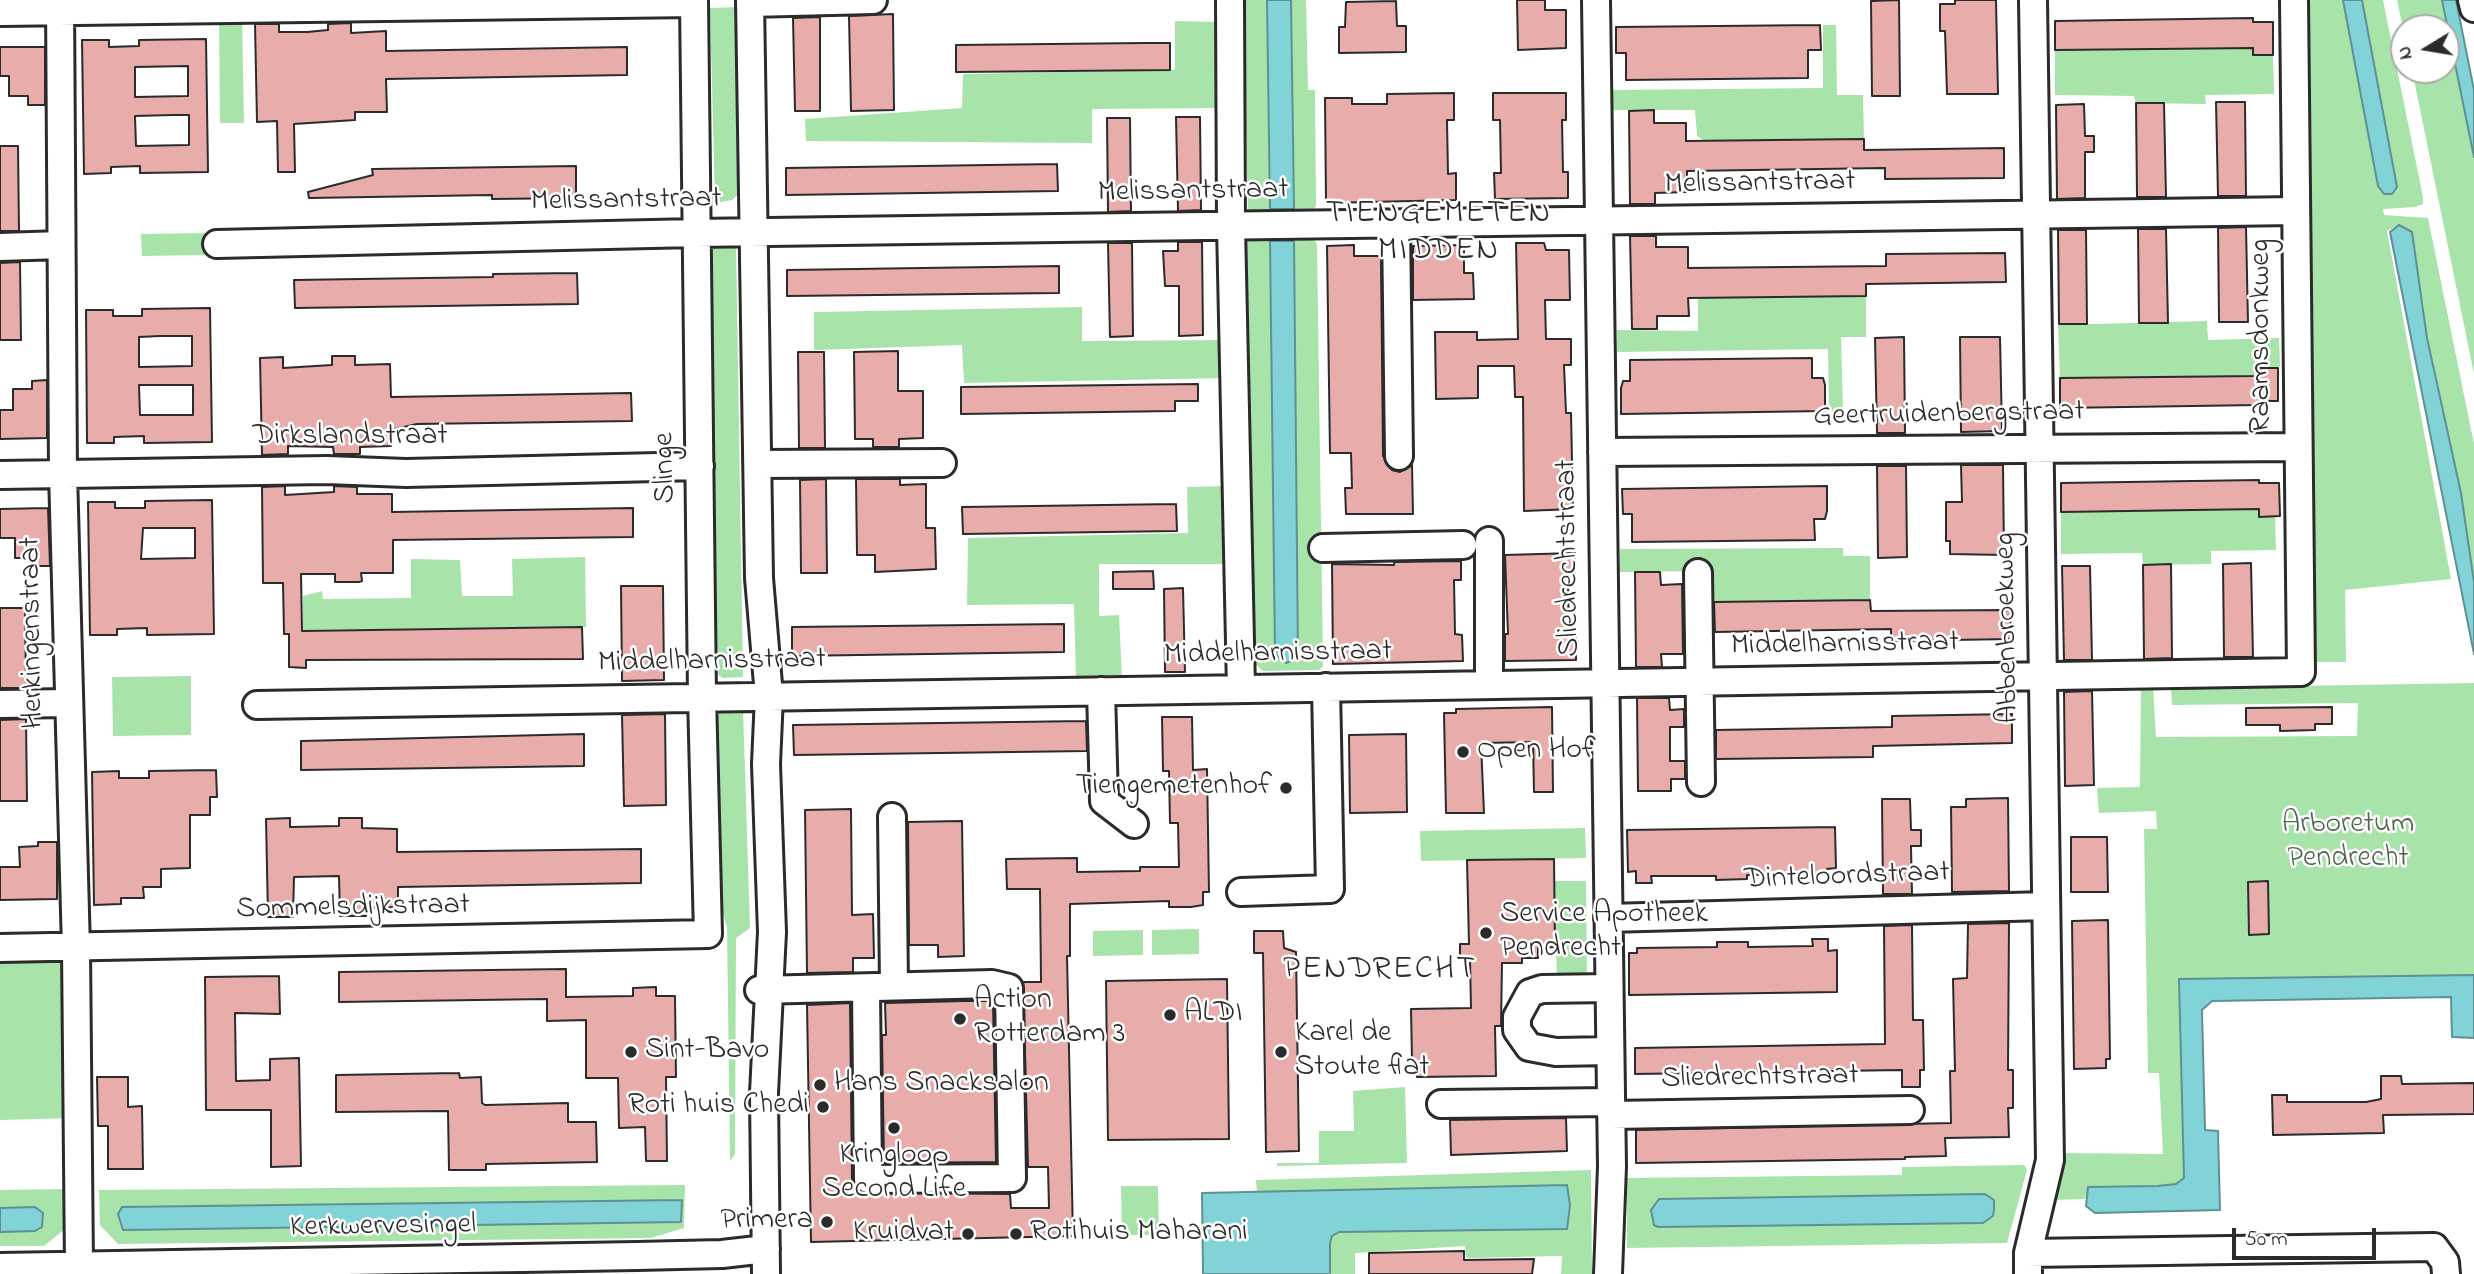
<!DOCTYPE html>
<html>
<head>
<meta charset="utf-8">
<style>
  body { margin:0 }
  #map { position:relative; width:2474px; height:1274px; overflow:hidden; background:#fff; font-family:"Indie Flower",sans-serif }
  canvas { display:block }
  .north { position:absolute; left:2390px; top:14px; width:70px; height:70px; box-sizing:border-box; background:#fff; border:2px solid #aaa; border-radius:50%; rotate:259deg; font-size:19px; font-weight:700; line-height:28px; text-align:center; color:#2b2b2b }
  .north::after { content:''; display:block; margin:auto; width:24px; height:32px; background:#2b2b2b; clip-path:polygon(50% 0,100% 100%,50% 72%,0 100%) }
  .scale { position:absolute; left:2232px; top:1228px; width:144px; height:32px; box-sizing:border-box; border:4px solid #2b2b2b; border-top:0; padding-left:9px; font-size:21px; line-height:24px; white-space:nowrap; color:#2b2b2b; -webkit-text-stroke:5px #fff; paint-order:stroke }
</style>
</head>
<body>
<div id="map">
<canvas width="2474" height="1274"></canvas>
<div class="north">N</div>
<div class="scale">50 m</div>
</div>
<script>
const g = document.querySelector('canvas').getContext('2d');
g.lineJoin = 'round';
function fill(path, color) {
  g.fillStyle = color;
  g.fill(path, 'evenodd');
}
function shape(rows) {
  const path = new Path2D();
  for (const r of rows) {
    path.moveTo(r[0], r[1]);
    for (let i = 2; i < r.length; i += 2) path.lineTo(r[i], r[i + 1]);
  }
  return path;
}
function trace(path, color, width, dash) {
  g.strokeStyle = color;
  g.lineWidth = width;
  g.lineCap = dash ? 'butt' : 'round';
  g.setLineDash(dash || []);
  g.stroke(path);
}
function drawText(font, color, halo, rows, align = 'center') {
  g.font = font + ' "Indie Flower",sans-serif';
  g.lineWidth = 5;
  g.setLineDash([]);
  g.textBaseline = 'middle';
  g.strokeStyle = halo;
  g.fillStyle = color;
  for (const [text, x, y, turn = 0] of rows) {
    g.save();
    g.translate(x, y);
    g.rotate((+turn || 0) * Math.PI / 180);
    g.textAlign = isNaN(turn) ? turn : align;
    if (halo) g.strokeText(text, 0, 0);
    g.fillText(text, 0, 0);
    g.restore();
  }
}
fill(shape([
  [1243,0,1267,0,1270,209,1248,212],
  [1291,0,1306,0,1308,90,1315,90,1316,206,1312,211,1294,209],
  [2306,0,2343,0,2378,186,2384,194,2392,194,2397,187,2362,0,2383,0,2423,197,2423,204,2415,207,2383,209,2384,215,2428,218,2474,444,2474,582,2461,493,2427,338,2423,301,2399,225,2387,231,2451,579,2345,590,2346,662,2316,662],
  [2397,0,2442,0,2474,157,2474,374,2412,70,2446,70,2446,28,2404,28,2404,33],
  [738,7,740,193,732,200,715,203,710,8],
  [219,19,242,19,244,123,220,123],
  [1175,21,1219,22,1221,108,1092,109,1092,143,806,141,805,119,962,108,963,74,1175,70],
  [1823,25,1836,25,1837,95,1863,95,1864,139,1705,141,1697,136,1695,110,1613,110,1613,90,1823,88],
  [2253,48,2253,55,2273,55,2274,94,2205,95,2206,104,2136,103,2134,96,2055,95,2055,50],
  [207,233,207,255,142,256,141,234],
  [1313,239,1317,244,1323,666,1319,670,1263,671,1252,661,1246,241,1270,241,1275,654,1286,663,1298,658,1294,241],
  [712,241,736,241,743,677,723,678,712,671,708,267],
  [1866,296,1866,337,1841,337,1843,412,1829,412,1828,349,1617,352,1617,330,1698,331,1698,298],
  [1082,307,1082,341,1227,340,1227,378,964,383,962,345,814,350,814,312],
  [2207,321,2208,340,2279,338,2280,366,2257,376,2060,378,2058,325],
  [1227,486,1228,564,1099,564,1099,616,1119,615,1122,678,1076,678,1074,604,967,605,968,538,1188,533,1187,487],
  [2259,509,2259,517,2275,517,2276,550,2211,551,2211,564,2143,565,2142,553,2061,554,2061,512],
  [1843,548,1843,556,1870,556,1870,600,1711,602,1702,571,1620,572,1620,549],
  [585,557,586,627,303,630,303,596,322,591,323,599,411,598,411,559,460,560,462,596,513,596,512,559],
  [191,676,191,735,113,736,112,677],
  [2474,683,2474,975,2180,979,2184,1178,2176,1184,2158,1186,2089,1187,2085,1199,2054,1200,2059,1153,2163,1154,2159,1073,2148,1073,2144,829,2157,829,2156,811,2099,813,2097,788,2140,787,2141,689,2153,688,2156,737,2357,736,2358,703,2172,705,2171,688],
  [724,708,743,709,750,928,736,938,735,1154,730,1161,727,927,714,883,712,713],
  [1585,828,1586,858,1421,861,1420,831],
  [1554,881,1586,881,1587,979,1557,979],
  [1199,929,1199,954,1152,955,1152,930],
  [1143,930,1143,955,1093,956,1093,931],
  [66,944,71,1118,0,1120,0,945],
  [1405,1087,1407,1163,1277,1166,1277,1163,1319,1163,1319,1131,1354,1131,1353,1091],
  [2024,1165,2027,1170,2007,1243,1627,1248,1627,1178,1902,1175,1902,1167],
  [1651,1210,1993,1216,1983,1223,1654,1225],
  [1591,1170,1592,1274,1561,1274,1562,1256,1466,1258,1465,1246,1355,1253,1355,1274,1330,1274,1330,1243,1332,1236,1339,1232,1567,1229,1567,1185,1257,1193,1256,1180],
  [685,1185,684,1228,651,1238,118,1244,100,1225,99,1190],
  [681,1200,680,1222,123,1230,118,1214,122,1207],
  [1121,1186,1158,1186,1159,1235,1122,1235],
  [65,1189,65,1229,44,1246,0,1246,0,1232,35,1231,35,1207,0,1208,0,1190]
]), '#a8e3a9');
const water = shape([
  [1267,0,1291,0,1294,209,1270,209,1267,0],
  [2343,0,2362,0,2397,187,2392,194,2384,194,2378,186,2343,0],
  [2442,0,2456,0,2474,90,2474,157,2442,0],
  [2399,225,2412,232,2427,338,2461,493,2474,582,2474,654,2390,232,2399,225],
  [1270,241,1294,241,1298,658,1286,663,1275,654,1270,241],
  [2474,975,2474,1038,2452,1037,2451,997,2212,1001,2202,1010,2205,1130,2218,1131,2220,1210,2095,1213,2086,1206,2088,1187,2158,1186,2176,1184,2184,1178,2179,979,2474,975],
  [1567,1185,1570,1205,1567,1229,1339,1232,1332,1236,1330,1243,1330,1274,1203,1274,1202,1193,1567,1185],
  [1985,1194,1994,1200,1994,1210,1993,1216,1983,1223,1658,1227,1654,1225,1651,1210,1659,1199,1985,1194],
  [682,1200,681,1222,123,1230,118,1214,122,1207,682,1200],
  [35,1207,43,1213,42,1227,35,1231,0,1232,0,1208,35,1207]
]);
fill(water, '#82d3d8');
trace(water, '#5f9093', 2);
const building = shape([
  [1517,0,1545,0,1545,10,1566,10,1566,48,1518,50,1517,0],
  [1899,0,1900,96,1872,96,1871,1,1899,0],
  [1955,0,1996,0,1998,94,1947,94,1945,31,1940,31,1940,4,1955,4,1955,0],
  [1396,1,1397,26,1406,26,1406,52,1339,53,1339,27,1345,27,1346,2,1396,1],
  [893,14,894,110,851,111,849,16,893,14],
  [820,17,820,111,795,111,793,18,820,17],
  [2253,18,2253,22,2273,22,2273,55,2253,55,2253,48,2055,50,2055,21,2253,18],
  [351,23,351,33,386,31,386,51,627,47,627,75,386,79,387,112,355,112,355,120,294,124,295,172,278,172,277,121,257,122,255,24,279,24,279,32,307,32,328,30,328,24,351,23],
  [1820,25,1821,50,1808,50,1808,78,1626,80,1626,53,1616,53,1616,27,1820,25],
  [206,39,208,172,140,173,140,166,111,167,111,173,84,174,82,40,109,40,109,47,139,46,139,40,206,39],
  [188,66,188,96,135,97,135,67,188,66],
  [173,115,189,115,189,145,136,146,135,116,173,115],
  [1145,43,1170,43,1170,70,956,72,956,45,1145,43],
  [0,47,45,47,45,105,28,105,28,96,9,96,9,76,0,76,0,47],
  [1454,93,1454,120,1447,120,1448,174,1456,173,1456,200,1326,203,1325,98,1352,98,1352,104,1387,104,1387,94,1454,93],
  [1493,93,1566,93,1566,120,1562,120,1563,172,1568,172,1568,198,1495,199,1494,173,1501,173,1500,120,1493,120,1493,93],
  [2216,102,2245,102,2246,196,2218,196,2216,102],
  [2136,103,2164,103,2166,197,2137,197,2136,103],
  [2084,104,2085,136,2094,136,2094,152,2085,152,2085,198,2057,199,2056,105,2084,104],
  [1654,110,1654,123,1686,123,1686,141,1864,139,1864,150,2004,148,2004,178,1885,179,1885,168,1687,171,1687,192,1655,193,1655,204,1630,204,1629,111,1654,110],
  [1176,117,1200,117,1201,210,1178,211,1176,117],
  [1107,118,1130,118,1131,211,1108,212,1107,118],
  [0,146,18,146,19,231,0,231,0,146],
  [1057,164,1058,191,786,195,786,168,1057,164],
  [576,166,576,198,492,199,492,195,309,198,308,192,373,175,372,169,576,166],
  [2246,227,2248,322,2219,322,2218,228,2246,227],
  [2138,229,2166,229,2168,323,2139,323,2138,229],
  [2058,230,2086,230,2087,324,2059,324,2058,230],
  [1630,236,1656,236,1656,247,1688,247,1688,268,1886,266,1886,254,2005,253,2006,282,1866,284,1866,296,1688,298,1689,316,1657,316,1657,329,1632,329,1630,236],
  [1178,242,1202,242,1203,335,1179,336,1179,286,1165,286,1163,251,1178,251,1178,242],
  [1108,243,1132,243,1133,336,1110,337,1108,243],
  [1516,243,1544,243,1546,250,1569,250,1570,300,1545,300,1546,339,1571,339,1571,365,1564,365,1566,413,1571,413,1573,509,1524,511,1523,397,1515,397,1514,366,1478,366,1478,398,1436,399,1435,332,1477,332,1477,340,1518,339,1516,243],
  [1354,245,1354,256,1381,256,1383,456,1392,470,1400,472,1412,465,1413,514,1346,514,1345,488,1352,488,1351,453,1330,453,1327,246,1354,245],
  [1464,245,1464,273,1473,273,1474,299,1413,300,1413,246,1464,245],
  [20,262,21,340,0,340,0,263,20,262],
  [1059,266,1059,293,787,296,787,270,1059,266],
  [577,273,578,304,295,308,294,280,493,277,493,274,577,273],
  [210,308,212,442,144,443,144,436,114,437,114,443,87,443,86,310,113,310,113,316,142,316,142,309,210,308],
  [160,336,192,336,192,366,139,367,139,337,160,336],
  [139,385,193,385,193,415,140,415,139,385],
  [1904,337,1905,433,1877,433,1875,338,1904,337],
  [1960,337,2000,337,2002,431,1961,432,1960,337],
  [898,351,898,391,923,391,923,438,899,439,899,447,873,447,873,439,855,439,854,352,898,351],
  [798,352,824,352,825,448,799,448,798,352],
  [332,356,355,356,355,365,390,364,391,397,631,393,632,421,417,424,391,430,391,446,360,447,360,454,334,454,333,447,288,446,288,454,262,455,260,358,283,357,283,368,332,365,332,356],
  [1812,358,1812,378,1823,378,1825,385,1825,411,1621,414,1621,388,1623,381,1630,381,1630,360,1812,358],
  [2257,368,2278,368,2278,401,2259,401,2259,405,2060,408,2060,378,2257,376,2257,368],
  [47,380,47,438,0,439,0,410,13,410,13,389,32,389,32,381,47,380],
  [1198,384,1198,401,1175,401,1175,411,961,414,961,387,1198,384],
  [1961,465,2003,465,2004,555,1950,554,1950,541,1946,541,1946,502,1962,502,1961,465],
  [1877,466,1906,466,1907,557,1878,558,1877,466],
  [826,479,827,573,801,573,800,480,826,479],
  [856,479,900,479,900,485,926,484,926,528,935,528,936,569,875,572,875,555,857,555,856,479],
  [2259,480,2259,483,2279,483,2280,516,2259,517,2259,509,2061,512,2061,483,2259,480],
  [285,486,285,495,334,492,334,486,357,487,357,494,392,494,392,512,633,508,633,537,393,540,393,573,361,573,362,581,359,582,335,582,335,574,301,574,302,631,582,627,583,659,306,660,306,668,289,667,289,634,284,634,283,583,263,583,262,487,285,486],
  [1827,486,1827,511,1825,519,1814,519,1815,540,1632,542,1632,514,1623,514,1622,489,1827,486],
  [212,500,214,634,147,635,147,628,117,629,117,635,90,635,88,502,115,502,115,508,145,508,145,501,212,500],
  [143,528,195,528,195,558,141,559,143,528],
  [1176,504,1177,531,963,534,962,507,1176,504],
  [48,508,50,566,34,566,34,558,15,558,15,538,0,538,0,509,48,508],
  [1575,553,1575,580,1568,580,1569,633,1576,633,1576,660,1505,661,1505,634,1508,634,1505,555,1575,553],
  [1461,561,1461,580,1454,580,1455,634,1462,635,1463,661,1333,664,1332,564,1394,565,1394,562,1461,561],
  [2251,563,2253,657,2224,657,2223,564,2251,563],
  [2171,564,2172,658,2144,659,2143,565,2171,564],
  [2062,566,2090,566,2092,660,2064,660,2062,566],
  [1153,571,1154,589,1113,589,1113,572,1153,571],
  [1635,572,1660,572,1661,585,1682,584,1683,654,1661,654,1662,667,1636,667,1635,572],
  [621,586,663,586,664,680,622,681,621,586],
  [1183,588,1185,672,1165,672,1164,589,1183,588],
  [1870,600,1871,611,2010,610,2011,639,1891,641,1891,629,1715,632,1714,602,1870,600],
  [0,608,25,608,26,688,0,688,0,608],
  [1064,624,1064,652,792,656,792,627,1064,624],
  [2092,691,2094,785,2065,786,2064,692,2092,691],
  [1637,698,1669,698,1670,710,1684,709,1684,727,1670,727,1670,761,1685,761,1685,779,1671,779,1671,791,1638,791,1637,698],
  [1552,707,1553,792,1534,792,1533,742,1481,743,1484,813,1446,813,1444,713,1456,713,1456,709,1552,707],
  [2332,707,2332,724,2315,724,2315,730,2280,731,2280,725,2246,725,2246,708,2332,707],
  [665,714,666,805,624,806,622,715,665,714],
  [2012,714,2012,743,1873,746,1873,757,1716,759,1716,730,1892,727,1892,716,2012,714],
  [1162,717,1192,717,1193,770,1207,769,1209,892,1203,892,1203,905,1191,907,1169,907,1169,901,1070,904,1070,956,1067,956,1073,1236,811,1242,807,1005,850,1003,852,1179,860,1192,1010,1194,1011,1208,1049,1208,1048,1167,1028,1167,1023,982,1041,982,1040,889,1007,889,1006,859,1077,858,1077,872,1140,871,1140,867,1179,867,1178,823,1170,823,1169,771,1163,771,1162,717],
  [26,719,27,801,0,801,0,720,26,719],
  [1086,721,1087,751,794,755,793,725,1086,721],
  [584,734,584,766,301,770,301,741,584,734],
  [1406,734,1407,812,1350,813,1349,735,1406,734],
  [216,770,217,797,210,797,210,815,190,815,190,868,161,869,161,887,143,887,144,898,121,898,121,904,94,905,92,772,119,771,119,778,149,778,149,771,216,770],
  [2008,798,2009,891,1952,892,1951,807,1966,807,1966,799,2008,798],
  [1882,799,1910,799,1911,830,1921,830,1921,846,1911,846,1912,894,1883,894,1882,799],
  [851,809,852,915,873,914,874,958,853,958,853,972,807,973,805,810,851,809],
  [290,818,290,827,339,826,339,818,362,818,362,828,397,829,397,852,641,849,641,883,398,887,398,907,366,908,366,916,340,916,339,876,294,877,293,917,268,917,266,819,290,818],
  [962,821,964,956,938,957,938,945,909,945,908,822,962,821],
  [1835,827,1836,868,1827,869,1827,873,1747,875,1747,879,1716,880,1716,876,1651,876,1652,883,1636,883,1636,871,1628,872,1627,830,1835,827],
  [2071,837,2107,837,2108,892,2071,892,2071,837],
  [38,842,57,842,57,899,0,900,0,867,20,867,19,847,38,846,38,842],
  [1554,859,1555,947,1538,948,1538,958,1522,958,1522,963,1502,963,1501,1026,1495,1026,1496,1076,1417,1077,1417,1061,1412,1061,1411,1009,1471,1008,1470,960,1460,960,1460,944,1469,944,1467,860,1554,859],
  [2268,881,2269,934,2249,935,2248,882,2268,881],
  [2108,920,2110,1059,2106,1059,2106,1068,2074,1069,2072,921,2108,920],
  [2009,923,2008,1070,2013,1070,2013,1108,2008,1108,2009,1137,1945,1138,1946,1156,1905,1157,1905,1159,1636,1163,1636,1130,1951,1123,1950,1071,1955,1071,1953,979,1967,978,1968,924,2009,923],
  [1912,925,1913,1020,1923,1020,1924,1070,1920,1070,1920,1087,1902,1087,1902,1070,1635,1074,1635,1048,1885,1044,1884,926,1912,925],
  [1254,931,1283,931,1284,948,1296,952,1299,1151,1266,1152,1263,953,1254,953,1254,931],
  [1812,939,1828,939,1828,951,1837,950,1837,992,1629,995,1629,953,1637,953,1637,948,1717,947,1717,942,1748,942,1748,947,1813,946,1812,939],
  [566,969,566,997,633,996,633,988,656,987,656,996,675,996,676,1077,666,1077,667,1161,646,1161,645,1127,619,1128,618,1078,586,1078,586,1020,547,1021,547,999,339,1002,339,972,566,969],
  [279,976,280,1014,235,1013,236,1081,270,1080,270,1059,299,1058,301,1166,271,1167,271,1110,206,1110,205,977,279,976],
  [1227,979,1229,1139,1108,1140,1106,981,1227,979],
  [965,1001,993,1001,996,1162,884,1163,882,1035,886,1035,885,1003,965,1001],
  [459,1073,460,1078,481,1077,482,1103,485,1105,568,1103,568,1122,596,1122,597,1162,486,1164,486,1170,449,1170,448,1111,336,1112,336,1075,459,1073],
  [2381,1076,2401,1076,2402,1084,2474,1083,2474,1114,2383,1115,2384,1133,2273,1135,2272,1095,2287,1095,2287,1102,2366,1102,2381,1099,2381,1076],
  [97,1077,128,1077,128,1107,142,1106,143,1169,108,1169,108,1126,98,1126,97,1077],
  [1566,1118,1567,1151,1451,1155,1450,1120,1566,1118],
  [1464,1251,1464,1260,1534,1259,1532,1274,1369,1274,1369,1253,1464,1251]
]);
fill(building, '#e8adab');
trace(building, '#2b2b2b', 2);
const minor = shape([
  [60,0,63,473,76,948,79,1265],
  [750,0,759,578,769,696,766,764,772,932,764,1093,766,1274],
  [1230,0,1231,226,1241,689],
  [1596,0,1612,1166,1608,1274],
  [2472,0,2474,8],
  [750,3,873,0],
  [0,12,694,3],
  [1396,224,1399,456],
  [217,244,695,233,2296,211],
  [0,247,61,245],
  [1602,452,2297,447],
  [758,464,942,463],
  [0,475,327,470,406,473,700,466],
  [1489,541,1489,685],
  [1323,548,1463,545],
  [1698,573,1701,782],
  [1101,691,1104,801,1134,824],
  [0,704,69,703],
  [257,705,2301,672,2294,0],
  [892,817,894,986],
  [1241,892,1330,889,1326,687],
  [1608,918,2046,906],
  [0,948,708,934,702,696,694,0],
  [1609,988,1542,989,1530,993,1517,1017,1517,1030,1529,1047,1556,1052,1610,1051],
  [759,990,992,984,1009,988,1012,1178,868,1179,866,990],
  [1441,1104,1611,1102],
  [1611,1115,1910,1110],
  [2028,1253,2434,1247,2445,1262,2446,1274],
  [0,1267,637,1256,722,1254,766,1249],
  [2028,1274,2028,1253,2050,1160,2033,0]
]);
trace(minor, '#2b2b2b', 32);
trace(minor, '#fff', 26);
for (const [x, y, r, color] of [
  [1463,752,7,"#2b2b2b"],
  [1286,788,7,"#2b2b2b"],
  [1486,933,7,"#2b2b2b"],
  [1170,1015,7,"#2b2b2b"],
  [960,1019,7,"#2b2b2b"],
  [631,1052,7,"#2b2b2b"],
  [1281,1052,7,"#2b2b2b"],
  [820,1085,7,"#2b2b2b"],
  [823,1107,7,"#2b2b2b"],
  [894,1128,7,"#2b2b2b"],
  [827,1222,7,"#2b2b2b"],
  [968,1234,7,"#2b2b2b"],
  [1016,1234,7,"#2b2b2b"]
]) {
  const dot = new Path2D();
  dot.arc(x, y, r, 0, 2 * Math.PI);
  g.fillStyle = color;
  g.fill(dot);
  trace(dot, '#fff', 2.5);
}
drawText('30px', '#2b2b2b', '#fff', [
  ["Melissantstraat",1760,185,-1],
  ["Melissantstraat",1193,193,-1],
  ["Melissantstraat",626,202,-1],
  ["Raamsdonkweg",2263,336,-90],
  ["Geertruidenbergstraat",1949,416,-1],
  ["Dirkslandstraat",350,438],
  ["Slinge",667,468,-91],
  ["Sliedrechtstraat",1570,558,-91],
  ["Abbenbroekweg",2009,628,-91],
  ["Herkingenstraat",34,633,-91],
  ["Middelharnisstraat",1845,646,-1],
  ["Middelharnisstraat",1278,655,-1],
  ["Middelharnisstraat",712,663,-1],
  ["Dinteloordstraat",1847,878,-2],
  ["Sommelsdijkstraat",353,909,-1],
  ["Sliedrechtstraat",1760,1079,-1],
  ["Kerkwervesingel",383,1228,-1]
]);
drawText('30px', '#2b2b2b', '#fff', [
  ["Open Hof",1477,752],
  ["Tiengemetenhof",1272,788,"right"],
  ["Service Apotheek",1500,916],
  ["Pendrecht",1500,950],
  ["Action",974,1002],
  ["Rotterdam 3",974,1036],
  ["ALDI",1184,1015],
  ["Karel de",1295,1035],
  ["Stoute flat",1295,1069],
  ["Sint-Bavo",645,1052],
  ["Hans Snacksalon",834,1085],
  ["Roti huis Chedi",809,1107,"right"],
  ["Kringloop",894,1157,"center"],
  ["Second Life",894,1191,"center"],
  ["Primera",813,1222,"right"],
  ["Kruidvat",954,1234,"right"],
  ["Rotihuis Maharani",1030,1234]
], 'left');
drawText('30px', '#506251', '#fff', [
  ["Arboretum",2348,826],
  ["Pendrecht",2348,860]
]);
g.letterSpacing = '2px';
drawText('32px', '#2b2b2b', '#fff', [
  ["TIENGEMETEN",1439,216],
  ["MIDDEN",1439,253]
]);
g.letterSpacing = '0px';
g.letterSpacing = '2px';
drawText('33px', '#2b2b2b', '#fff', [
  ["PENDRECHT",1380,972]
]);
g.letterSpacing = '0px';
</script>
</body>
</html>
